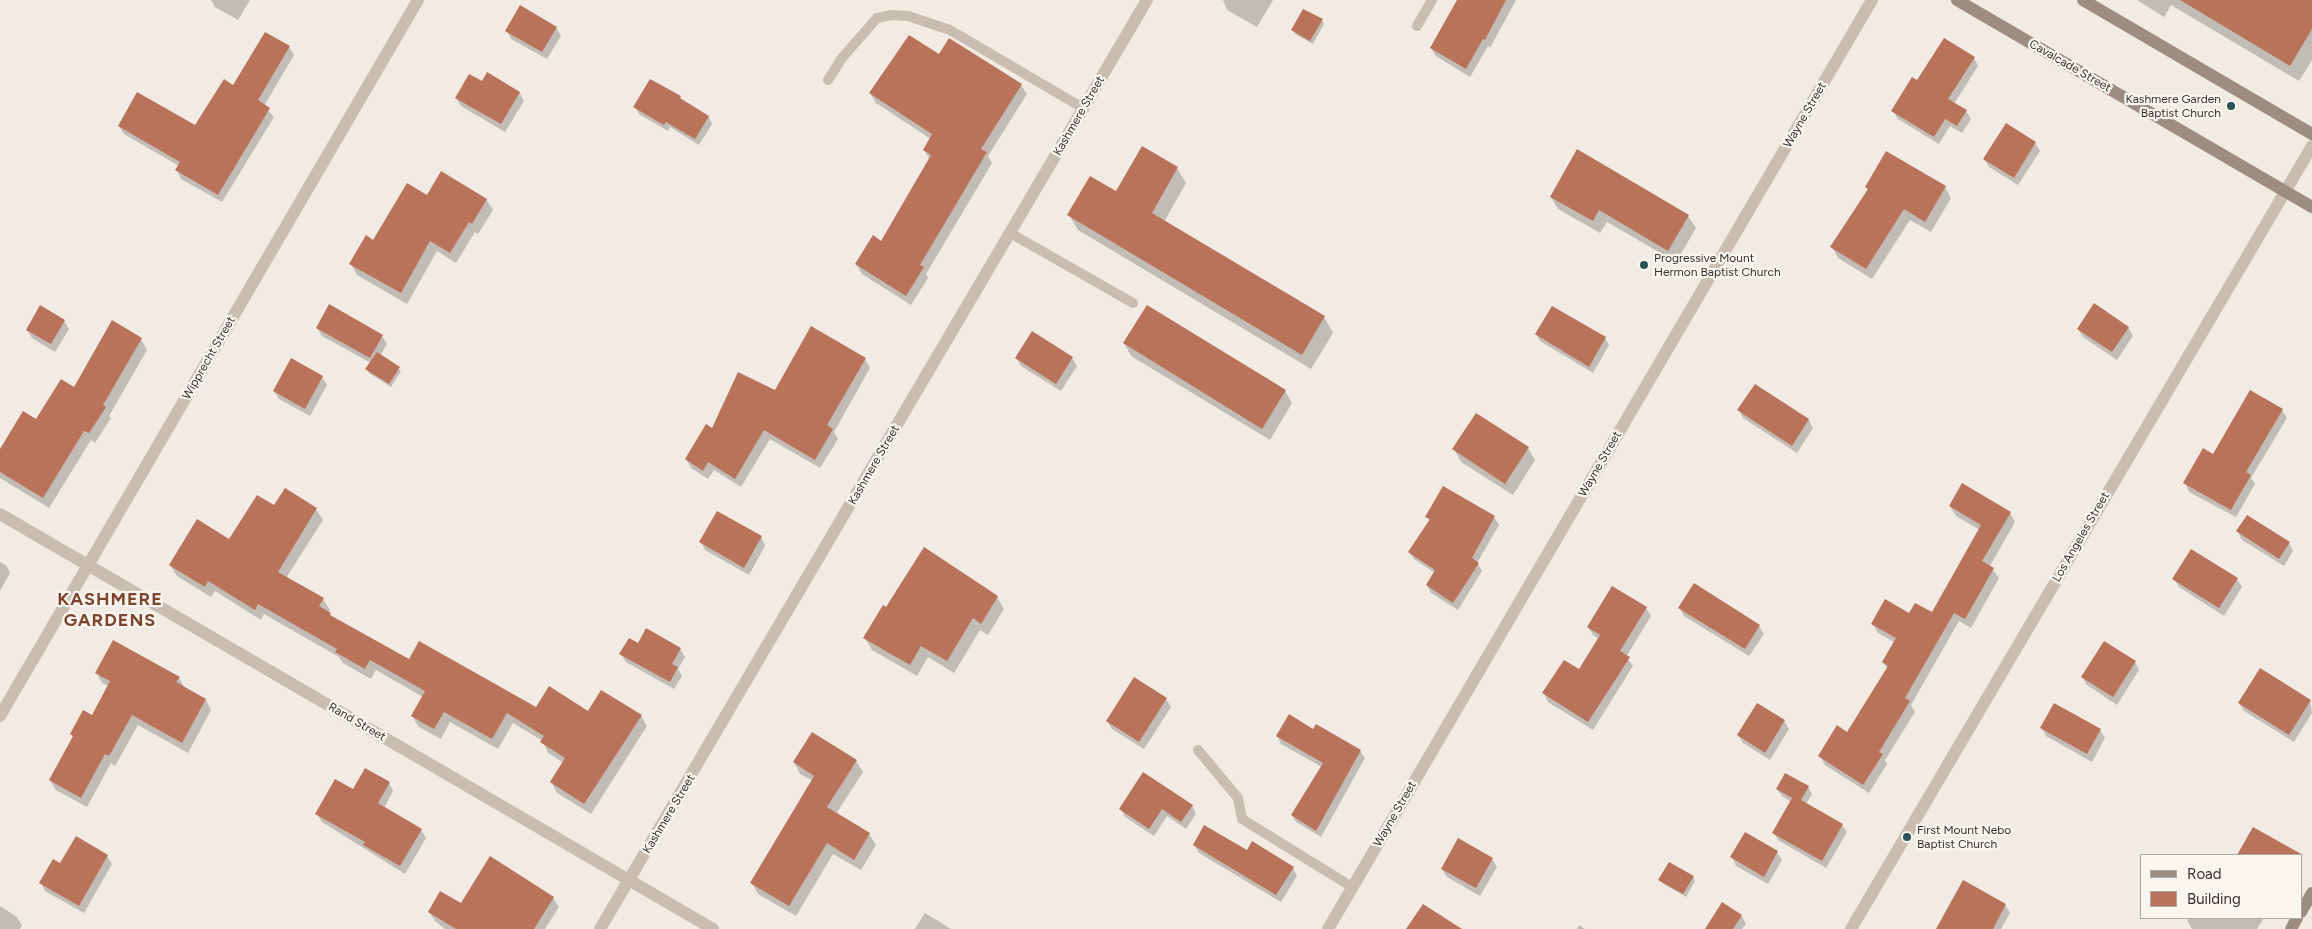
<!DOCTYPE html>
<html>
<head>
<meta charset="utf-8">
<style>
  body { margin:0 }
  #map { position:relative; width:2312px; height:929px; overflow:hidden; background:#f2ebe3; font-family:Figtree,sans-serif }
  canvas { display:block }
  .legend { position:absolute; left:2140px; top:854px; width:162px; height:65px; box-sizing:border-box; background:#f9f5ef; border:1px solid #aca7a1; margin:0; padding:6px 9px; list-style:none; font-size:15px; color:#39312d }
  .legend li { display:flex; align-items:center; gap:10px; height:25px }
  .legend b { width:25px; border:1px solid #aca7a1 }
</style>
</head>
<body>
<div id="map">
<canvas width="2312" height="929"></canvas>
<ul class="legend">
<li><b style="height:6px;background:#9c8c81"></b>Road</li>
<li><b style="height:14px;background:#b9735a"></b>Building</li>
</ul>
</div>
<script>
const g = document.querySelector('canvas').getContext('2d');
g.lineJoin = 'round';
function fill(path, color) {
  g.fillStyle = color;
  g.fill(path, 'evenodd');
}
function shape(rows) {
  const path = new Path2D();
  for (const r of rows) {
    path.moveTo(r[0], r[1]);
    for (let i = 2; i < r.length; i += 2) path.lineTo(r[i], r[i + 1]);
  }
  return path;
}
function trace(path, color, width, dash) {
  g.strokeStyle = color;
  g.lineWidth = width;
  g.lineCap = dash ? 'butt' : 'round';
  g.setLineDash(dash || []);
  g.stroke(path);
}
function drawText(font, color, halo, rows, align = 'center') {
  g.font = font + ' Figtree,sans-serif';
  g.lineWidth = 4.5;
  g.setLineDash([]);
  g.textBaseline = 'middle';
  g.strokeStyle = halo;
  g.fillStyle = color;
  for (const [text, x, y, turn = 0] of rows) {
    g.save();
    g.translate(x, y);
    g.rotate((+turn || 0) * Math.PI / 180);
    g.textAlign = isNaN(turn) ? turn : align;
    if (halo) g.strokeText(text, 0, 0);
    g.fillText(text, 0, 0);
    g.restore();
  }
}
fill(shape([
  [211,0,250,0,238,20,215,7],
  [1223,0,1273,0,1257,27,1227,10],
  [1459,0,1516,0,1490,48,1488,46,1470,77,1436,56,1431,48],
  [2137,0,2312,0,2312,60,2299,81,2171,5,2164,17],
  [1322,20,1324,24,1313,44,1295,34,1293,30],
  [556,27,561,36,547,59,511,39,507,31],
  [265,33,289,47,294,55,264,106,274,117,222,202,181,179,177,170,179,166,124,134,119,126,196,127,234,87],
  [939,55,1021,85,1027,94,988,156,992,163,926,274,928,278,911,305,862,274,856,264,881,242,930,160,924,150,931,139,876,103,870,93],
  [1974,58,1978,66,1954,104,1966,111,1971,119,1962,133,1950,126,1939,144,1898,119,1893,111,1918,81],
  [482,83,519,92,524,101,505,132,461,106,456,98],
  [680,97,682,101,709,117,712,124,699,145,670,127,668,131,639,114,635,107],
  [2006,124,2035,143,2040,151,2018,185,1989,167,1984,159],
  [1578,151,1688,216,1696,228,1676,262,1607,222,1600,233,1558,209,1551,197],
  [1177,168,1186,183,1164,222,1324,317,1333,333,1311,369,1078,230,1069,215],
  [1866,187,1945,187,1951,198,1931,232,1910,220,1872,279,1838,258,1832,247,1868,190],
  [427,196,486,199,493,210,478,234,475,232,456,263,437,251,407,304,357,275,351,264,374,241],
  [64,321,69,329,55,352,32,338,27,330],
  [2128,327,2133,336,2117,360,2083,337,2078,329],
  [317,328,382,336,387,344,380,356,401,371,391,387,369,373,367,369,371,363,322,336],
  [1536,334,1605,338,1609,345,1593,373,1540,341],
  [141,339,147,350,109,416,111,418,95,443,91,440,49,508,0,478,0,451,74,388],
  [1124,343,1285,391,1292,403,1270,440,1131,356],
  [1016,358,1072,358,1077,366,1061,391,1021,366],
  [865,359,870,368,834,432,838,439,820,468,770,439,741,487,714,470,708,479,691,468,686,459,713,430,775,391],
  [322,377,327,385,310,416,279,399,274,391],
  [1755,385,1809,420,1813,428,1797,453,1743,418,1739,410],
  [2282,410,2287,418,2251,478,2255,484,2236,517,2189,492,2185,483,2214,455],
  [1528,448,1535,460,1513,495,1461,462,1454,449],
  [285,489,316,509,323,520,286,578,323,599,330,610,328,612,333,618,409,661,536,709,641,716,647,726,591,814,557,793,551,782,564,763,548,753,543,741,513,723,498,749,450,722,441,739,419,727,412,716,423,697,376,670,371,679,343,663,339,657,264,614,261,620,215,591,211,597,177,576,170,565,230,540,274,507],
  [1950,506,2010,513,2015,522,1990,566,1999,578,1971,628,1959,621,1911,705,1915,712,1885,760,1887,764,1869,793,1825,765,1820,756,1848,733,1888,670,1883,662,1894,642,1878,633,1873,624,1910,615,1932,614,1980,530,1956,516],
  [1427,517,1494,517,1499,525,1477,563,1482,571,1458,610,1431,593,1427,585,1435,573,1414,559,1409,552,1430,522],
  [2238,532,2289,543,2293,551,2284,566,2242,540],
  [761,537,765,546,749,575,705,550,701,542],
  [2192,551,2237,579,2242,587,2224,616,2179,587,2174,579],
  [0,562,6,565,10,573,0,591],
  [1613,588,1646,608,1651,616,1626,657,1633,666,1593,730,1548,702,1544,693,1579,671,1599,639,1593,635,1588,627],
  [997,597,1004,609,988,635,980,630,954,673,928,657,917,676,872,650,865,638],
  [1680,608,1759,626,1764,634,1749,656,1684,616],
  [638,645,680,649,685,657,678,669,682,676,674,689,626,662,621,654],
  [2135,662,2139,670,2117,705,2087,685,2082,677],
  [97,673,179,678,185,688,206,700,211,710,188,753,138,725,115,766,111,763,87,807,56,790,50,780,74,738,71,734,92,716,109,686,102,683],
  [1166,699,1171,707,1144,749,1112,729,1107,721],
  [2310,701,2312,713,2294,742,2244,711,2239,703],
  [1758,705,1784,721,1789,729,1770,760,1743,743,1738,735],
  [1316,726,1360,751,1365,758,1321,837,1296,822,1292,815,1322,767,1281,744,1277,736,1313,731],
  [2042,728,2100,730,2105,738,2092,762,2046,736],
  [856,761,863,772,836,814,869,834,876,845,861,870,833,854,796,916,758,894,752,883,813,781,800,774,794,762],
  [389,783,393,791,384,808,421,830,426,838,405,874,322,822,317,814,353,791],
  [1808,787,1812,794,1806,804,1842,825,1847,832,1826,868,1778,840,1774,833,1791,802,1782,796,1777,789],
  [1192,805,1196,814,1186,829,1167,816,1154,836,1125,817,1121,809],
  [2254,829,2295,852,2297,855,2239,855],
  [1194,845,1247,852,1293,868,1297,876,1281,902,1199,853],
  [1777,852,1782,860,1768,884,1736,866,1732,857],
  [107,856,112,864,84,913,45,891,41,883,61,865],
  [1492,859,1497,867,1480,896,1447,877,1442,869],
  [1693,877,1695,881,1686,897,1662,883,1660,880],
  [553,898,559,907,545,929,445,929,435,921,429,912,461,904],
  [2005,905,2010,913,2001,929,1937,929],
  [0,906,17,917,22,925,20,929,0,929],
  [925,913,951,929,915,929],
  [1741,915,1746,924,1742,929,1706,929],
  [2189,918,2264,918,2257,929,2192,929,2187,920],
  [1579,925,1585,929,1577,929]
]), '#0003');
fill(shape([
  [1457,0,1506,0,1485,40,1483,39,1466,69,1430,48],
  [2180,0,2312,0,2312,29,2290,66],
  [520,5,557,27,542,52,505,31],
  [1303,9,1323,19,1310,41,1291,30],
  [265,32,290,46,258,100,270,108,218,195,175,170,180,162,118,126,137,92,195,125,224,79,233,85],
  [909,35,939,54,949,38,1022,84,981,149,987,152,920,265,924,267,906,296,855,264,873,235,881,241,931,155,923,150,932,134,869,93],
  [1944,38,1975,57,1948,99,1967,110,1957,126,1945,119,1934,137,1891,111,1912,77,1917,80],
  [487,72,520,92,501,124,455,98,469,74,482,81],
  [650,79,681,96,680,98,709,116,695,139,666,122,664,125,633,107],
  [2006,123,2036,142,2014,178,1983,159],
  [1142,146,1178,167,1152,213,1325,316,1302,355,1067,215,1090,176,1116,191],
  [1577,149,1689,215,1668,251,1599,210,1593,221,1550,197],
  [1886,151,1946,186,1925,222,1904,209,1866,269,1830,247,1868,189,1865,187],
  [441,171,487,199,472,224,469,222,450,253,430,241,401,293,349,264,366,235,373,240,407,183,427,195],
  [2094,303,2129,327,2112,352,2077,329],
  [329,304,383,335,370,358,316,328],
  [40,305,65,320,51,344,26,330],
  [1147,305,1286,390,1262,429,1123,343],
  [1552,306,1606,337,1589,367,1535,334],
  [112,320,142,338,103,405,106,407,89,433,84,431,43,498,0,472,0,449,23,411,36,419,61,379,74,387],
  [811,326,866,358,827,425,833,429,815,460,764,430,735,479,708,462,703,471,685,459,706,424,712,428,738,372,775,390],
  [1032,331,1073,357,1056,384,1015,358],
  [377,352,400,367,389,384,365,369],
  [291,358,323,376,305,409,273,391],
  [1755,384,1809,419,1792,446,1737,410],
  [2250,390,2283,409,2246,472,2251,475,2231,510,2183,483,2203,448,2213,454],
  [1476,413,1529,447,1505,484,1452,449],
  [1962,483,2011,512,1982,561,1994,568,1965,619,1954,613,1905,698,1910,701,1879,752,1883,754,1863,785,1818,756,1837,725,1847,732,1888,666,1882,662,1896,638,1871,624,1885,599,1909,613,1915,603,1932,612,1981,525,1949,506],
  [1443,486,1495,516,1472,558,1479,563,1453,603,1426,585,1435,570,1408,552,1430,519,1425,517],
  [285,488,317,508,278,572,324,598,319,606,331,613,330,615,409,659,419,641,536,707,549,686,588,711,601,690,642,715,584,804,550,782,565,758,540,742,544,736,507,713,492,739,444,712,434,729,411,716,425,691,370,660,365,669,335,652,337,649,258,604,255,610,208,581,205,587,169,565,197,519,229,539,257,495,274,505],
  [717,511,762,536,744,568,699,542],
  [2247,515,2290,542,2279,559,2236,531],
  [924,547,998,596,981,624,973,618,947,661,921,646,910,665,863,638,883,605,886,607],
  [2191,549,2238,578,2219,608,2172,579],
  [1694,583,1760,625,1745,649,1678,608],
  [1612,586,1647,607,1620,651,1630,657,1588,722,1542,693,1564,660,1579,669,1600,635,1587,627],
  [646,628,681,648,672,664,678,667,670,682,619,654,629,638,638,643],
  [113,640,180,677,176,682,206,699,182,743,132,715,109,756,105,754,81,798,49,780,73,736,70,734,83,710,92,715,110,681,95,673],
  [2104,641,2136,661,2113,697,2081,677],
  [2260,668,2311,700,2289,735,2238,703],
  [1134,677,1167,698,1139,742,1106,721],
  [1757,703,1785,720,1765,753,1737,735],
  [2054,703,2101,729,2087,754,2040,728],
  [1289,714,1313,729,1316,724,1361,750,1316,831,1291,815,1323,763,1276,736],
  [812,732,857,760,827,807,870,833,854,860,827,843,789,906,750,883,814,776,793,762],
  [365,768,390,782,378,803,422,829,400,866,363,845,365,842,315,814,335,779,353,789],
  [1143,772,1193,805,1181,822,1162,809,1149,829,1119,809],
  [1785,773,1809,786,1801,800,1843,824,1822,861,1772,833,1792,798,1776,789],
  [1204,825,1247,850,1252,841,1294,867,1276,895,1193,845],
  [2253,827,2303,855,2237,855],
  [1745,832,1778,851,1764,877,1730,857],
  [76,836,108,855,79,906,39,883,53,859,60,863],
  [1458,838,1493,858,1476,888,1441,869],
  [490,856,554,897,534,929,456,929,428,912,440,891,461,903],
  [1669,862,1694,876,1683,894,1658,880],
  [1963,880,2006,904,1993,929,1936,929],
  [1722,902,1742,915,1733,929,1705,929],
  [1423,904,1462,929,1406,929]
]), '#b9735a');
trace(shape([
  [1417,26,1432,0],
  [828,80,842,58,877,18,892,15,908,16,950,30,1083,108],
  [1010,233,1133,303],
  [1198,750,1238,798,1242,819,1352,887]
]), '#c9bcb0', 10);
trace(shape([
  [600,929,1147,0],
  [1328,929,1872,0],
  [1851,929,2312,146]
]), '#c9bcb0', 12);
trace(shape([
  [0,514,713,929],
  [0,716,418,0]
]), '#c9bcb0', 12);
trace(shape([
  [1957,0,2312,207],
  [2083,0,2312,134],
  [2301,912,2312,893],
  [2291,929,2297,918]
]), '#9c8c81', 12);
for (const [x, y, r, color] of [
  [2231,106,5,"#275256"],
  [1644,265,5,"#275256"],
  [1907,837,5,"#275256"]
]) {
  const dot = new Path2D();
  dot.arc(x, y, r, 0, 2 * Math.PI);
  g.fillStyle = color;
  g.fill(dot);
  trace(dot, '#f9f5ef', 2);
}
drawText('12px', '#39312d', '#f9f5ef', [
  ["Cavalcade Street",2070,66,30],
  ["Wayne Street",1805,115,-60],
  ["Kashmere Street",1079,116,-60],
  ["Wipprecht Street",209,358,-60],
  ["Wayne Street",1600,464,-60],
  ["Kashmere Street",874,465,-60],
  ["Los Angeles Street",2081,537,-60],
  ["Rand Street",357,722,30],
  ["Kashmere Street",669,814,-59],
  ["Wayne Street",1395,814,-60]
]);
drawText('12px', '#39312d', '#f9f5ef', [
  ["Kashmere Garden",2221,99,"right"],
  ["Baptist Church",2221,113,"right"],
  ["Progressive Mount",1654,258],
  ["Hermon Baptist Church",1654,272],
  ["First Mount Nebo",1917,830],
  ["Baptist Church",1917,844]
], 'left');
g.letterSpacing = '1px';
drawText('bold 18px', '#7f442f', '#f9f5ef', [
  ["KASHMERE",110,600],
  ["GARDENS",110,621]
]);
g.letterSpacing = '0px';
</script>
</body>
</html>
